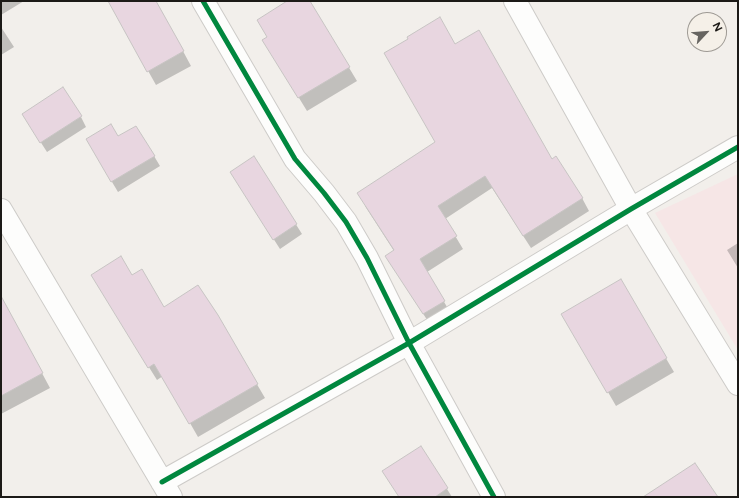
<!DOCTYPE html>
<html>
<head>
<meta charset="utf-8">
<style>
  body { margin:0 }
  #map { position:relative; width:739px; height:498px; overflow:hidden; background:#f2efeb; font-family:Figtree,sans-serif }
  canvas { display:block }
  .frame { position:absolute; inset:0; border:2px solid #1c1a17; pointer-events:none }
  .north { position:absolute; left:687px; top:12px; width:40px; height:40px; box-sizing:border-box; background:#f5f0e8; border:1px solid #9e9a94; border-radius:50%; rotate:64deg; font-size:11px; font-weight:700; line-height:16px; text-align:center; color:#1c1a17 }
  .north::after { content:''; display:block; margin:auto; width:14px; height:18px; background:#676561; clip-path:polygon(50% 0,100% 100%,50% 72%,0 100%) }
</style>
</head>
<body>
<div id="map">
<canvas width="739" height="498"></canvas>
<div class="frame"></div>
<div class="north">N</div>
</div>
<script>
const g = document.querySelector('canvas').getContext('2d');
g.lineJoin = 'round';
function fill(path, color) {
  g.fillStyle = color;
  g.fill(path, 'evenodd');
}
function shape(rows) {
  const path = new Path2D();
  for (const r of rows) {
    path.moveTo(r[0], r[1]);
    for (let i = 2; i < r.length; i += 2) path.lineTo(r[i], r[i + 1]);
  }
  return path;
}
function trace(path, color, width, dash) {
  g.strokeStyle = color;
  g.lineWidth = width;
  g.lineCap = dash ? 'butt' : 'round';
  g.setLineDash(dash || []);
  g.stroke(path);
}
fill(shape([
  [738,174,738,350,655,213]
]), '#f6e6e6');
fill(shape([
  [1,1,24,1,1,15],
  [109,1,156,1,191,66,156,85],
  [289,1,309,1,357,81,307,111,272,54],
  [1,27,14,47,1,55],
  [455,45,552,160,582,198,589,211,531,248,492,188,445,219,463,249,427,272,451,314,431,326,386,256,394,251,365,206,437,143],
  [81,117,86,127,47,152,29,124],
  [118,138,154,156,160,166,118,192,87,140],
  [254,158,302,234,280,249,237,182],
  [738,243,738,268,727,250],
  [132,276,164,308,217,316,265,398,198,437,163,376,157,380,100,289],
  [620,280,674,372,616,406,563,314],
  [1,297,50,388,1,414],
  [420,448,447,489,452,497,399,497]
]), '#0003');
const building = shape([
  [108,1,156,1,184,51,147,72,108,1],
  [287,1,310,1,350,67,298,98,262,40,267,37,257,20,287,1],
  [440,17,455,44,479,30,552,159,556,156,583,198,523,236,485,176,438,206,457,236,420,259,445,301,423,314,385,256,394,250,357,193,435,142,384,53,408,39,407,37,440,17],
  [63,87,82,116,40,143,22,114,63,87],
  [111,124,118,136,136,126,155,156,111,182,86,139,111,124],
  [254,156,297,224,273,240,230,172,254,156],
  [121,256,132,275,142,269,164,307,198,285,218,315,258,384,189,424,154,364,148,368,91,275,121,256],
  [621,279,667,358,607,393,561,314,621,279],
  [1,296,43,373,1,396,1,296],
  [421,446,448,488,435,497,399,497,382,471,421,446],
  [695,463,718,497,643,497,695,463]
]);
fill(building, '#e8d6e0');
trace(building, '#c7c4c3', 1);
const minor = shape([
  [203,1,295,159,324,193,346,222,367,258,409,343,494,497],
  [515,1,631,209,738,384],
  [1,210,171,497],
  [162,482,409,343,631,209,738,147]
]);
trace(minor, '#cdcbc8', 24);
trace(minor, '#fdfdfc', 22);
trace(shape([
  [203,1,295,159,324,193,346,222,367,258,409,343,494,497],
  [162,482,409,343,631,209,738,147]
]), '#00873e', 5);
</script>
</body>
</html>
